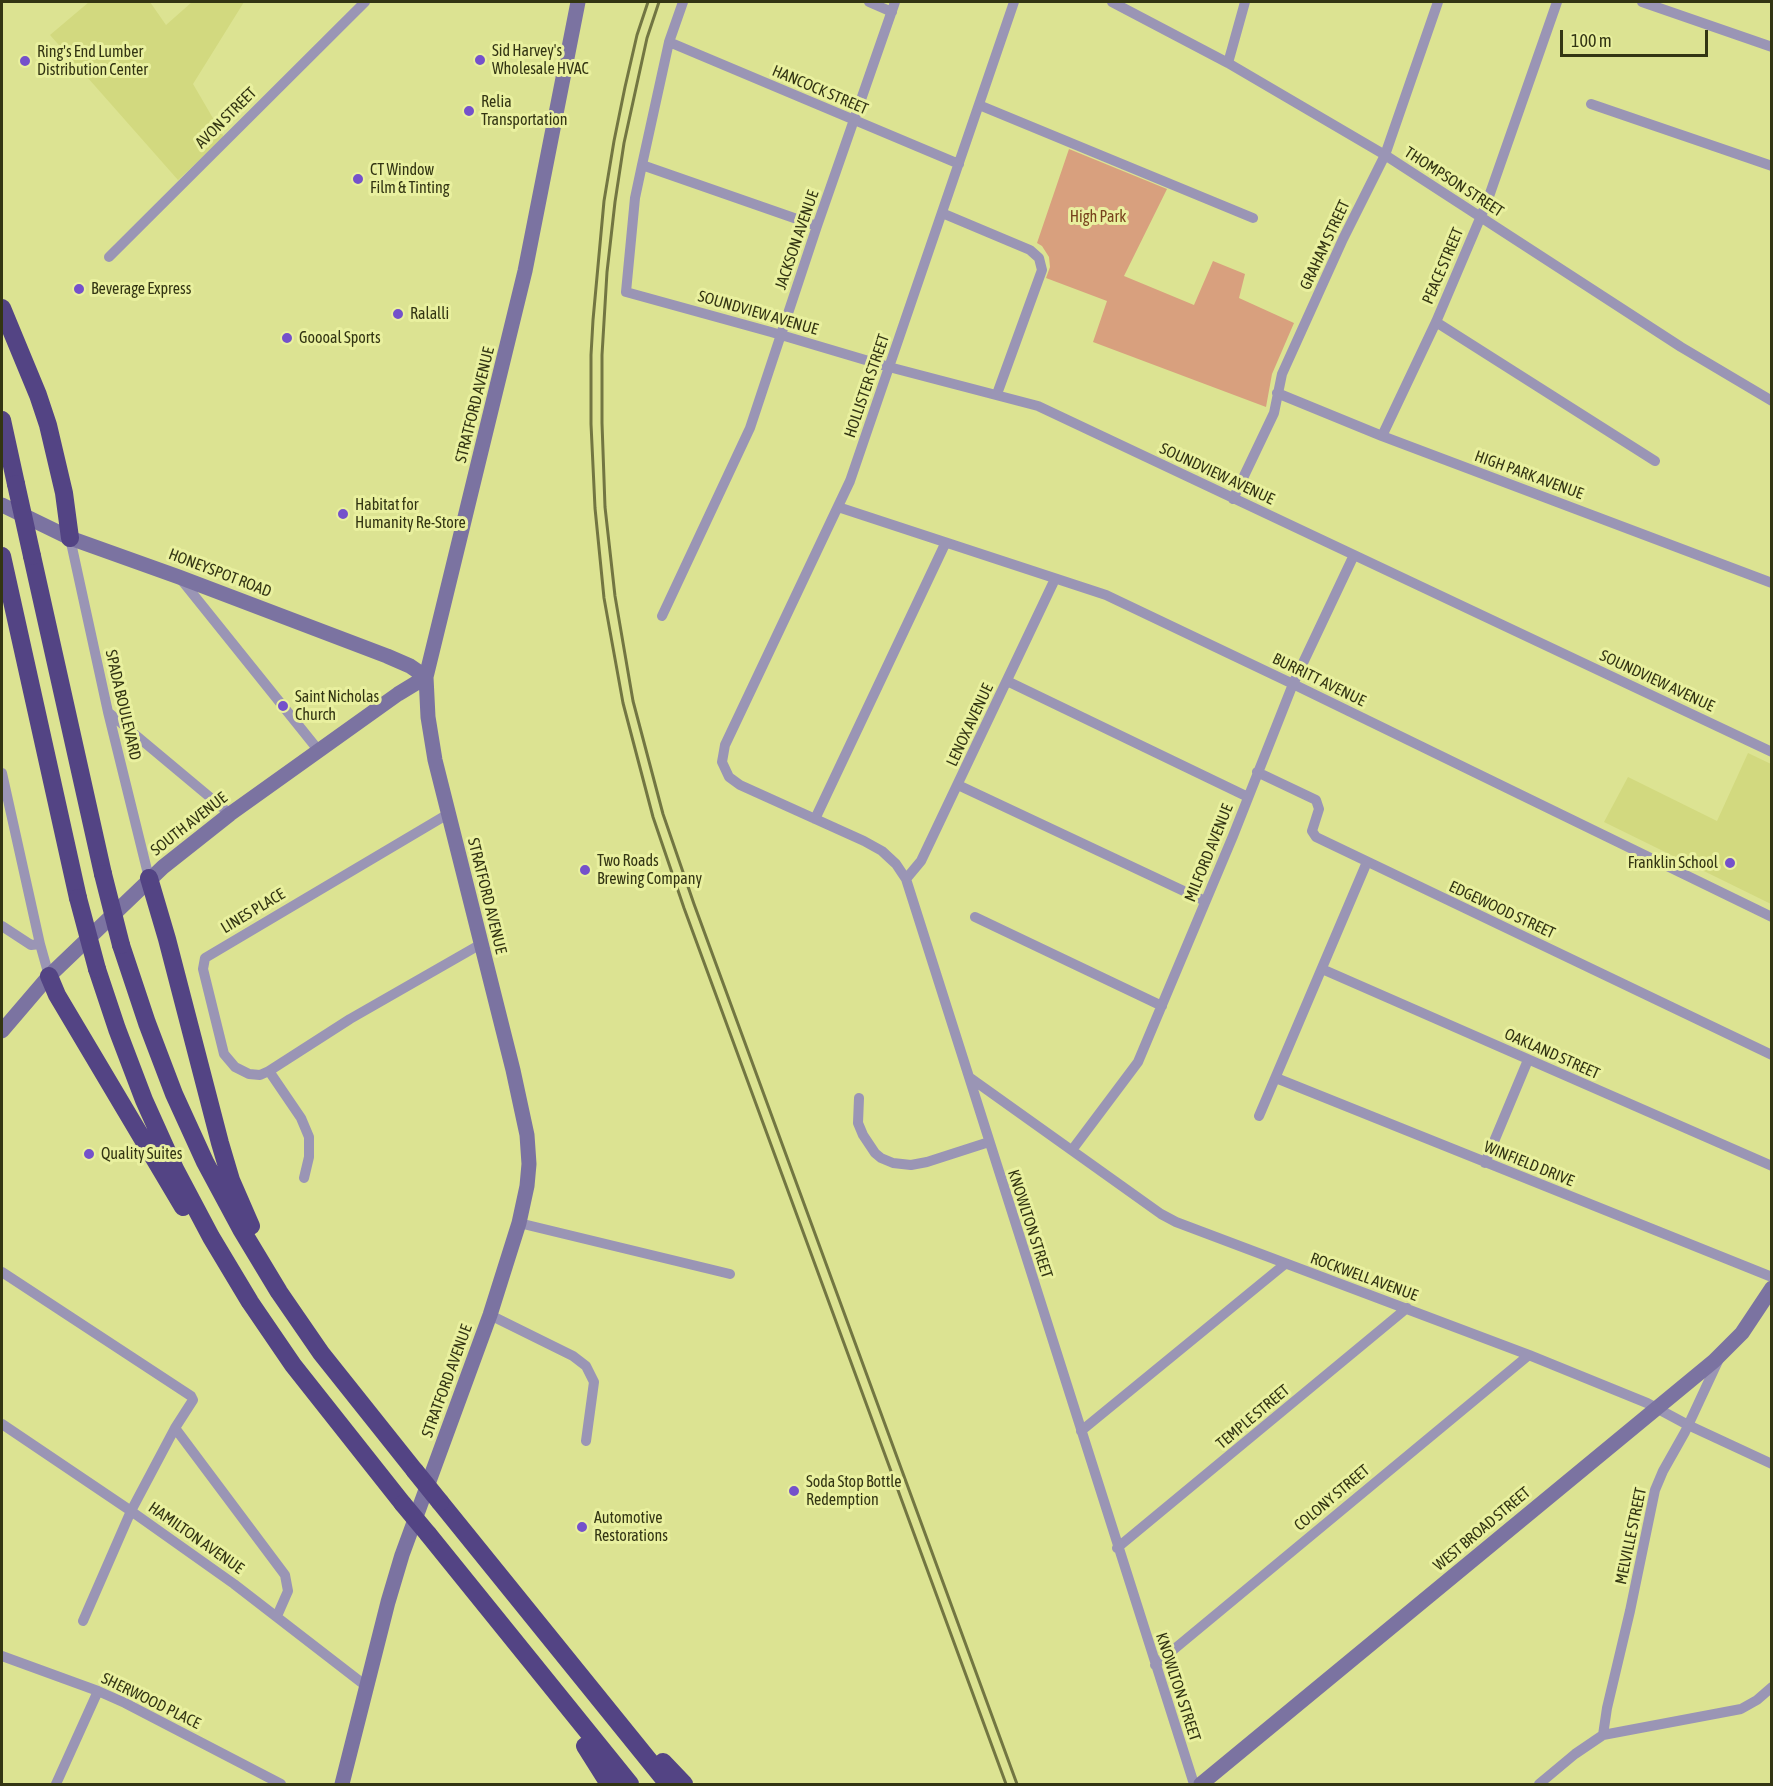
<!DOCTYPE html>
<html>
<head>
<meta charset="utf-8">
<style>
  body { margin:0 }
  #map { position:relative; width:1773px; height:1786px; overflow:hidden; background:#dce392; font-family:"Asap Condensed",sans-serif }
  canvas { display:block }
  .frame { position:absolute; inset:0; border:3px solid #333513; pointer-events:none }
  .scale { position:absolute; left:1560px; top:30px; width:148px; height:27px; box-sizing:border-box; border:3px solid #333513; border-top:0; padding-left:8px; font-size:18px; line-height:21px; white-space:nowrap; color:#333513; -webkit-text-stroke:4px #e9f09f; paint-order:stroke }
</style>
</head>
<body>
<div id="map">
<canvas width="1773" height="1786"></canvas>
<div class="frame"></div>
<div class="scale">100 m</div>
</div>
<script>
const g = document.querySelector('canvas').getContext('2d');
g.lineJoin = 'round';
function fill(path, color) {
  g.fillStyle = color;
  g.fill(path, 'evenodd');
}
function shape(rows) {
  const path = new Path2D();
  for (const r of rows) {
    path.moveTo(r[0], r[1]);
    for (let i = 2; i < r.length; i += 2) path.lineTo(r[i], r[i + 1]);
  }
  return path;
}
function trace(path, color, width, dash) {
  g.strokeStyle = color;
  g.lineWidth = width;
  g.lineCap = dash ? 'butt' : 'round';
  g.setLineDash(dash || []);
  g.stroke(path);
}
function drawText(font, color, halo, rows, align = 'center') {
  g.font = font + ' "Asap Condensed",sans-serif';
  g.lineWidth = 6;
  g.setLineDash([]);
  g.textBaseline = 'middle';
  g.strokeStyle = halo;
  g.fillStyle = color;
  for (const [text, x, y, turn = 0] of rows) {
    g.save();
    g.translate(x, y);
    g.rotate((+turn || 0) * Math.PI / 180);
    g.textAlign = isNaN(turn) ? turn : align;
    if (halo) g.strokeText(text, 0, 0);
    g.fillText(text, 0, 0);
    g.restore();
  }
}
fill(shape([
  [89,2,150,2,166,25,192,2,244,2,193,84,224,137,178,180,50,35],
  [1748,753,1771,764,1771,904,1604,822,1628,777,1717,821]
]), '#d2d97f');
fill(shape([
  [1069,149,1167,189,1124,276,1194,305,1213,261,1245,274,1239,298,1294,323,1272,374,1266,407,1093,342,1107,301,1046,278,1050,267,1049,257,1042,246,1037,243]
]), '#d8a07e');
trace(shape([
  [683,2,669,42,642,165,635,198,626,292,771,332,889,367,1038,406,1772,752],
  [869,2,892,12],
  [1014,2,850,481,725,745,722,762,729,777,740,785,864,841,882,851,896,864,906,879,1194,1784],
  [1112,2,1228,63,1385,155,1681,347,1772,401],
  [1642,2,1772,47],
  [669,42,959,164],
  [1228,63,1245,2],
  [1591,104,1772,166],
  [979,105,1253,218],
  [642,165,817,226],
  [942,213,1030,250,1039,258,1042,270,997,394],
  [109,257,365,2],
  [1436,322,1655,461],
  [1277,393,1382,436,1772,583],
  [1382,436,1436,322,1487,202,1557,2],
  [1233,499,1274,413,1282,374,1343,239,1385,155,1438,2],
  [838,507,1106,595,1293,684,1772,917],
  [70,538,108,712,149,878],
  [180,578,319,751],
  [662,616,750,428,817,226,895,2],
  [1007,681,1248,797],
  [108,712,230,814],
  [1257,772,1316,800,1319,809,1312,831,1316,837,1772,1055],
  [2,773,40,944,49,976],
  [958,785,1205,901],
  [448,814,205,958,203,969,224,1054,235,1067,249,1074,260,1075,269,1071,350,1019,481,944],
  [815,819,945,544],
  [906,879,921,861,1055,579],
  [975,917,1162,1006],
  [2,926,31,945,40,944],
  [1322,969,1772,1166],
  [269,1071,301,1118,309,1137,309,1157,304,1178],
  [969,1077,1161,1214,1176,1222,1529,1355,1647,1403,1688,1425,1772,1464],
  [1276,1078,1772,1277],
  [859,1098,858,1123,863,1135,875,1153,881,1158,893,1163,911,1165,927,1162,989,1142],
  [1259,1116,1367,862],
  [1072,1150,1138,1062,1233,836,1293,684,1354,555],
  [1485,1163,1528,1060],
  [519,1223,730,1274],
  [2,1272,191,1396,193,1400,175,1428,131,1511,83,1621],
  [490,1315,573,1356,586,1366,594,1382,586,1441],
  [2,1424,131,1511,234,1584,366,1686],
  [175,1428,285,1575,288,1591,277,1616],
  [1081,1431,1285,1264],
  [1117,1548,1407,1308],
  [2,1656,98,1691,125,1703,281,1784],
  [1155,1665,1529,1355],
  [1603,1735,1607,1708,1630,1611,1655,1490,1663,1471,1685,1432,1719,1359],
  [56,1784,98,1691],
  [1539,1784,1575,1754,1603,1735,1741,1709,1757,1700,1772,1687]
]), '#9a95b5', 10);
trace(shape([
  [2,505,70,538,179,577,387,656,410,666,426,677,398,694,230,814,163,867,49,976,2,1031],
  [342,1784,388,1602,402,1555,490,1315,519,1223,527,1186,529,1164,527,1135,513,1070,435,760,428,717,426,677,525,271,578,2],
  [1201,1784,1714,1361,1742,1333,1772,1288]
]), '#7b73a1', 15);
trace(shape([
  [2,308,38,395,48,425,64,493,70,538],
  [2,420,16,484],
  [2,556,78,898],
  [32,556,103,874],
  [149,878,167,939,220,1143,231,1180,251,1226],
  [121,945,147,1023,174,1094,205,1162,241,1229,279,1292,321,1353,415,1471],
  [97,969,117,1029,144,1100,175,1169,211,1237,250,1302,293,1365,403,1504],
  [49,976,57,995,183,1207],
  [440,1502,668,1784],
  [428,1534,630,1784],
  [585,1746,609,1784],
  [663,1762,684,1784]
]), '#534484', 18);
trace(shape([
  [648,2,637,35,625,87,614,141,604,201,593,320,591,355,591,424,595,508,604,598,623,703,653,817,684,908,1006,1784],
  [659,2,647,38,624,143,615,202,607,272,602,355,602,423,605,507,615,596,633,701,663,814,694,904,1017,1784]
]), '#727642', 3);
trace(shape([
  [16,484,32,556],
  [103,874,121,945],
  [78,898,97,969],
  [415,1471,440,1502],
  [403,1504,428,1534]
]), '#534484', 18);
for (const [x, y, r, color] of [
  [480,60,6,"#7451cb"],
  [25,61,6,"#7451cb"],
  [469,111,6,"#7451cb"],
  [358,179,6,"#7451cb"],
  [79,289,6,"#7451cb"],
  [398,314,6,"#7451cb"],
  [287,338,6,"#7451cb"],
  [343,514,6,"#7451cb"],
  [283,706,6,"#7451cb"],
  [1730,863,6,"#7451cb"],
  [585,870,6,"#7451cb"],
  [89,1154,6,"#7451cb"],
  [794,1491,6,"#7451cb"],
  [582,1527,6,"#7451cb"]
]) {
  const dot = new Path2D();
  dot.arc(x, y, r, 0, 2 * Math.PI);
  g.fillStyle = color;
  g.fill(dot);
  trace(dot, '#e9f09f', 2);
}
drawText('16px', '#333513', '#e9f09f', [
  ["Sid Harvey's",492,51],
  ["Wholesale HVAC",492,69],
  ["Ring's End Lumber",37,52],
  ["Distribution Center",37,70],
  ["Relia",481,102],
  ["Transportation",481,120],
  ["CT Window",370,170],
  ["Film & Tinting",370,188],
  ["Beverage Express",91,289],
  ["Ralalli",410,314],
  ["Goooal Sports",299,338],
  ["Habitat for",355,505],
  ["Humanity Re-Store",355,523],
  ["Saint Nicholas",295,697],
  ["Church",295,715],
  ["Two Roads",597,861],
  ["Brewing Company",597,879],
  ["Franklin School",1718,863,"right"],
  ["Quality Suites",101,1154],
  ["Soda Stop Bottle",806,1482],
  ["Redemption",806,1500],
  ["Automotive",594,1518],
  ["Restorations",594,1536]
], 'left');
drawText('16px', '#333513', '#e9f09f', [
  ["HANCOCK STREET",820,90,23],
  ["AVON STREET",226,118,-45],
  ["THOMPSON STREET",1454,182,33],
  ["JACKSON AVENUE",797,240,-71],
  ["GRAHAM STREET",1325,245,-65],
  ["PEACE STREET",1443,266,-67],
  ["SOUNDVIEW AVENUE",758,313,16],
  ["HOLLISTER STREET",867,386,-71],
  ["STRATFORD AVENUE",475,405,-76],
  ["SOUNDVIEW AVENUE",1217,474,25],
  ["HIGH PARK AVENUE",1529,475,20],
  ["HONEYSPOT ROAD",220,573,21],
  ["BURRITT AVENUE",1319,680,26],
  ["SOUNDVIEW AVENUE",1657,681,25],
  ["SPADA BOULEVARD",123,705,77],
  ["LENOX AVENUE",970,725,-65],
  ["SOUTH AVENUE",189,824,-38],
  ["MILFORD AVENUE",1209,853,-68],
  ["STRATFORD AVENUE",487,896,76],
  ["EDGEWOOD STREET",1502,910,25],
  ["LINES PLACE",253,911,-31],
  ["OAKLAND STREET",1552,1054,24],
  ["WINFIELD DRIVE",1529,1164,22],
  ["KNOWLTON STREET",1030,1224,72],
  ["ROCKWELL AVENUE",1364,1277,20],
  ["STRATFORD AVENUE",447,1381,-70],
  ["TEMPLE STREET",1253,1417,-40],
  ["COLONY STREET",1332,1498,-40],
  ["WEST BROAD STREET",1482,1529,-40],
  ["MELVILLE STREET",1631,1536,-78],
  ["HAMILTON AVENUE",196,1538,35],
  ["KNOWLTON STREET",1178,1687,72],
  ["SHERWOOD PLACE",151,1701,26]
]);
drawText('16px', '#78421d', '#e9f09f', [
  ["High Park",1098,217]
]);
</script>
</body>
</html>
